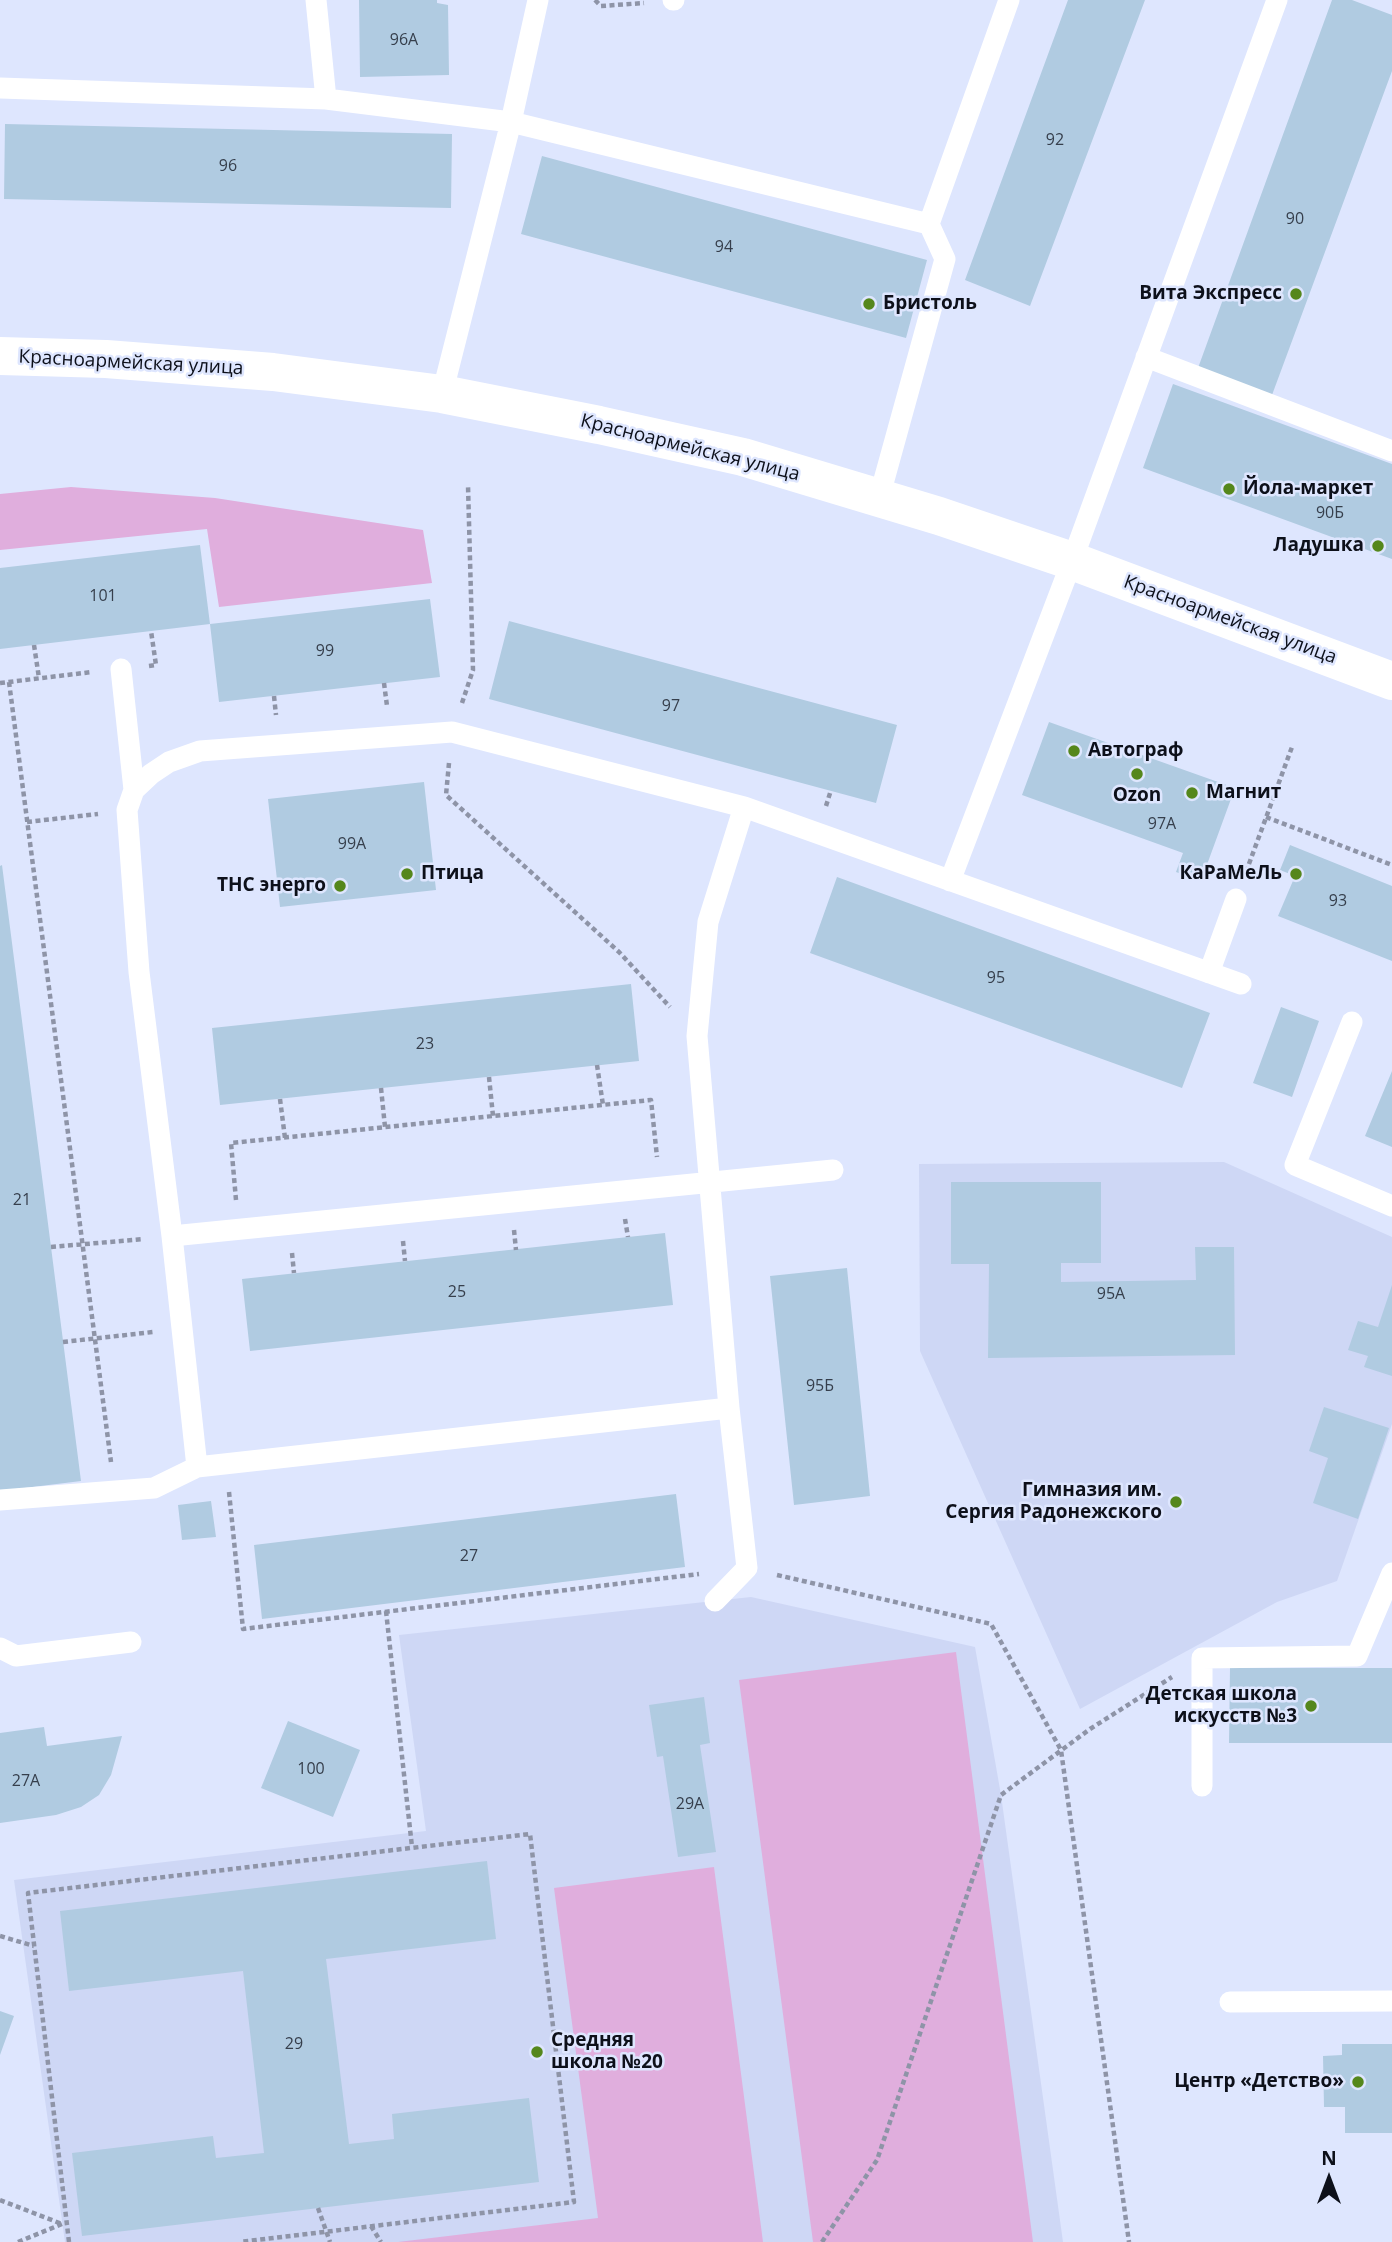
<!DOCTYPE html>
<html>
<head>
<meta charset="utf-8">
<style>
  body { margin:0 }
  #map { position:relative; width:1392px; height:2242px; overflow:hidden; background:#dee6fe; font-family:"Open Sans",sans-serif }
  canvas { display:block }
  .north { position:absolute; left:1294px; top:2144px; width:70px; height:70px; -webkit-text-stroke:5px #dee6fe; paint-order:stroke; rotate:0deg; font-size:19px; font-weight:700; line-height:28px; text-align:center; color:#0d101a }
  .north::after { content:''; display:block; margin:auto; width:24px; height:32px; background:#0d101a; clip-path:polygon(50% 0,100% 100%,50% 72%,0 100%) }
</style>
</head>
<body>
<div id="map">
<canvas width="1392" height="2242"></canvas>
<div class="north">N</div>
</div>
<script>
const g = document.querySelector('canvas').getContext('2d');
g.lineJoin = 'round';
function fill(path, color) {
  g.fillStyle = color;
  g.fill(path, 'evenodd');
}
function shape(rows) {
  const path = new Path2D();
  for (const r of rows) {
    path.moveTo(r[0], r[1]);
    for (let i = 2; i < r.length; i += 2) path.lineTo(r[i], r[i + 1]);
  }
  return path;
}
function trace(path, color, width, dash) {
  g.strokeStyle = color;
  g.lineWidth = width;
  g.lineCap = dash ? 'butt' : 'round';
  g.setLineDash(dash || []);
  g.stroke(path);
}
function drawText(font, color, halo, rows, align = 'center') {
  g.font = font + ' "Open Sans",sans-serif';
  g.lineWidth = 5;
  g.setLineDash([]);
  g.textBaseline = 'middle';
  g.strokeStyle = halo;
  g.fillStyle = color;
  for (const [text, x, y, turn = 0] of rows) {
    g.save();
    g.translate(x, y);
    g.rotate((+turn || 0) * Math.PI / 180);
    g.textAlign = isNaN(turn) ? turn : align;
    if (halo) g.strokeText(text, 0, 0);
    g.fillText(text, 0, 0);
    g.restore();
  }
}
fill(shape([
  [1224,1162,1392,1237,1392,1424,1337,1581,1277,1602,1080,1709,920,1351,919,1164],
  [751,1597,975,1647,1001,1795,1063,2242,65,2242,14,1880,426,1831,399,1635]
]), '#ced7f5');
fill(shape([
  [71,487,215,498,423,530,432,583,219,607,207,529,0,550,0,494],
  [956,1652,1033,2242,813,2242,739,1680],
  [714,1867,763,2242,398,2242,598,2218,554,1888]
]), '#e0aedd');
fill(shape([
  [359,0,437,0,437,3,448,5,449,75,360,77],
  [1068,0,1145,0,1030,306,965,280],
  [1332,0,1352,0,1392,15,1392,71,1272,395,1198,368],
  [5,124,452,134,451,208,4,199],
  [542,156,927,260,906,338,521,234],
  [1173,384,1392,464,1392,559,1143,468],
  [200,545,210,624,430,599,440,677,219,702,210,624,0,649,0,568],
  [509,621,897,725,876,803,489,699],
  [1049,722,1235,788,1201,881,1176,872,1183,853,1022,795],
  [424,782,436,890,280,907,268,799],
  [1290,845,1392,886,1392,961,1278,916,1295,876,1280,870],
  [2,865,81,1481,0,1491,0,866],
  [837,877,1210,1013,1182,1088,810,953],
  [631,984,639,1061,220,1105,212,1028],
  [1281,1007,1319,1021,1292,1097,1253,1083],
  [1392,1071,1392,1147,1365,1136],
  [951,1182,1101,1182,1101,1263,1061,1263,1061,1282,1196,1280,1195,1247,1234,1247,1235,1355,988,1358,989,1264,951,1264],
  [665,1233,673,1305,250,1351,242,1279],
  [847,1268,870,1496,794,1505,770,1276],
  [1392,1285,1392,1376,1364,1367,1368,1356,1348,1350,1358,1321,1378,1327],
  [1324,1407,1389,1428,1358,1519,1313,1503,1328,1458,1309,1451],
  [676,1494,685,1567,262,1619,254,1545],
  [211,1501,216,1537,182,1540,178,1505],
  [1230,1668,1392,1668,1392,1743,1229,1743],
  [704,1697,710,1743,700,1745,716,1852,678,1857,663,1756,657,1757,649,1705],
  [288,1721,360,1750,333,1817,261,1788],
  [44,1727,47,1746,122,1736,111,1775,99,1795,81,1807,56,1815,0,1823,0,1733],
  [487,1861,496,1939,326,1959,349,2144,394,2139,392,2114,529,2098,539,2182,82,2236,72,2153,213,2136,216,2158,264,2153,243,1971,69,1991,60,1911],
  [0,2011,14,2016,0,2055],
  [1342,2044,1392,2044,1392,2133,1345,2133,1345,2107,1324,2107,1323,2056,1342,2055]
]), '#b0cbe1');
trace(shape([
  [595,0,601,6,644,3],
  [34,645,39,678],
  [149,666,156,665,151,631],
  [9,682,111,1462],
  [0,683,92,672],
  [384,683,387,706],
  [274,696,276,715],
  [462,703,473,670,468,485],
  [449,763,446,795,619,952,670,1007],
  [826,806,831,790],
  [1266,817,1392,865],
  [27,822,98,814],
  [1246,872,1292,747],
  [597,1065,603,1105],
  [489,1077,493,1116],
  [381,1088,385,1127],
  [280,1099,285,1138],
  [236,1200,231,1143,493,1116,651,1100,657,1157],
  [625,1219,628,1237],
  [514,1230,516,1250],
  [403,1241,405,1261],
  [51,1247,144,1239],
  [292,1253,294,1273],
  [63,1342,153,1332],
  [229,1492,243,1629,699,1574],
  [777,1575,991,1624,1061,1750,1129,2242],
  [386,1611,412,1847],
  [0,1936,34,1946],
  [0,2200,62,2224],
  [318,2208,330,2242],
  [371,2226,381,2242],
  [18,2242,62,2224],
  [69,2242,28,1893,530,1834,574,2202,240,2242],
  [822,2242,877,2160,1001,1795,1090,1729,1172,1677]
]), '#8e94a7', 4.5, [5, 3.5]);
trace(shape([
  [316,0,326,99],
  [673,0,674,0],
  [0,88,326,99,511,122,929,224,945,259,879,498],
  [929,224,1009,0],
  [1146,357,1392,451],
  [442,394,511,122,538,0],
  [121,669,134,790],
  [950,881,1072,561,1277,0],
  [1209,973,1236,899],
  [1352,1022,1295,1165,1392,1206],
  [172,1236,833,1170],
  [729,1408,197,1467,172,1236,139,972,127,810,134,790,151,774,169,762,200,751,452,732,744,807,1241,984],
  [0,1500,154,1488,197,1467],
  [715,1601,747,1568,729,1408,697,1036,708,922,744,807],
  [0,1648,16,1656,131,1642],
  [1202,1786,1202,1658,1357,1656,1392,1573],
  [1230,2002,1392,2001]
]), '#fff', 21);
trace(shape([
  [0,356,106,359,273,372,442,394,599,425,743,457,939,516,1072,561,1392,681]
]), '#fff', 38);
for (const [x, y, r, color] of [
  [1296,294,7,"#55871c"],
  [869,304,7,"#55871c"],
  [1229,489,7,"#55871c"],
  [1378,546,7,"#55871c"],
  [1074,751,7,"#55871c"],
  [1137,774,7,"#55871c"],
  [1192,793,7,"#55871c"],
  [407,874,7,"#55871c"],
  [1296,874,7,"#55871c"],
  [340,886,7,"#55871c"],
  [1176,1502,7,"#55871c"],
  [1311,1706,7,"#55871c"],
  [537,2052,7,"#55871c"],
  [1358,2082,7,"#55871c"]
]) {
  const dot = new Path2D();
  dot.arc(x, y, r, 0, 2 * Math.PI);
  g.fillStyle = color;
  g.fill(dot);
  trace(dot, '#dee6fe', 2.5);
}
drawText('16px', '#363f4c', null, [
  ["96А",404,40],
  ["92",1055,140],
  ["96",228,166],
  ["90",1295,219],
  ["94",724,247],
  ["90Б",1330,513],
  ["101",103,596],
  ["99",325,651],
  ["97",671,706],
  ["97А",1162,824],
  ["99А",352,844],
  ["93",1338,901],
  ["95",996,978],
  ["23",425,1044],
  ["21",22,1200],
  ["25",457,1292],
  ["95А",1111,1294],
  ["95Б",820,1386],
  ["27",469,1556],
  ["100",311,1769],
  ["27А",26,1781],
  ["29А",690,1804],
  ["29",294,2044]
]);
drawText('bold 19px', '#0d101a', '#dee6fe', [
  ["Вита Экспресс",1282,294],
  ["Бристоль",883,304,"left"],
  ["Йола-маркет",1243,489,"left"],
  ["Ладушка",1364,546],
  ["Автограф",1088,751,"left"],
  ["Магнит",1206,793,"left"],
  ["Ozon",1137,796,"center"],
  ["Птица",421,874,"left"],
  ["КаРаМеЛь",1282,874],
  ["ТНС энерго",326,886],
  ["Гимназия им.",1162,1491],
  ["Сергия Радонежского",1162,1513],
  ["Детская школа",1297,1695],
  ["искусств №3",1297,1717],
  ["Средняя",551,2041,"left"],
  ["школа №20",551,2063,"left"],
  ["Центр «Детство»",1344,2082]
], 'right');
drawText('19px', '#0d101a', '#dee6fe', [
  ["Красноармейская улица",131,363,3],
  ["Красноармейская улица",690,448,14],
  ["Красноармейская улица",1230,620,20]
]);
</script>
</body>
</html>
